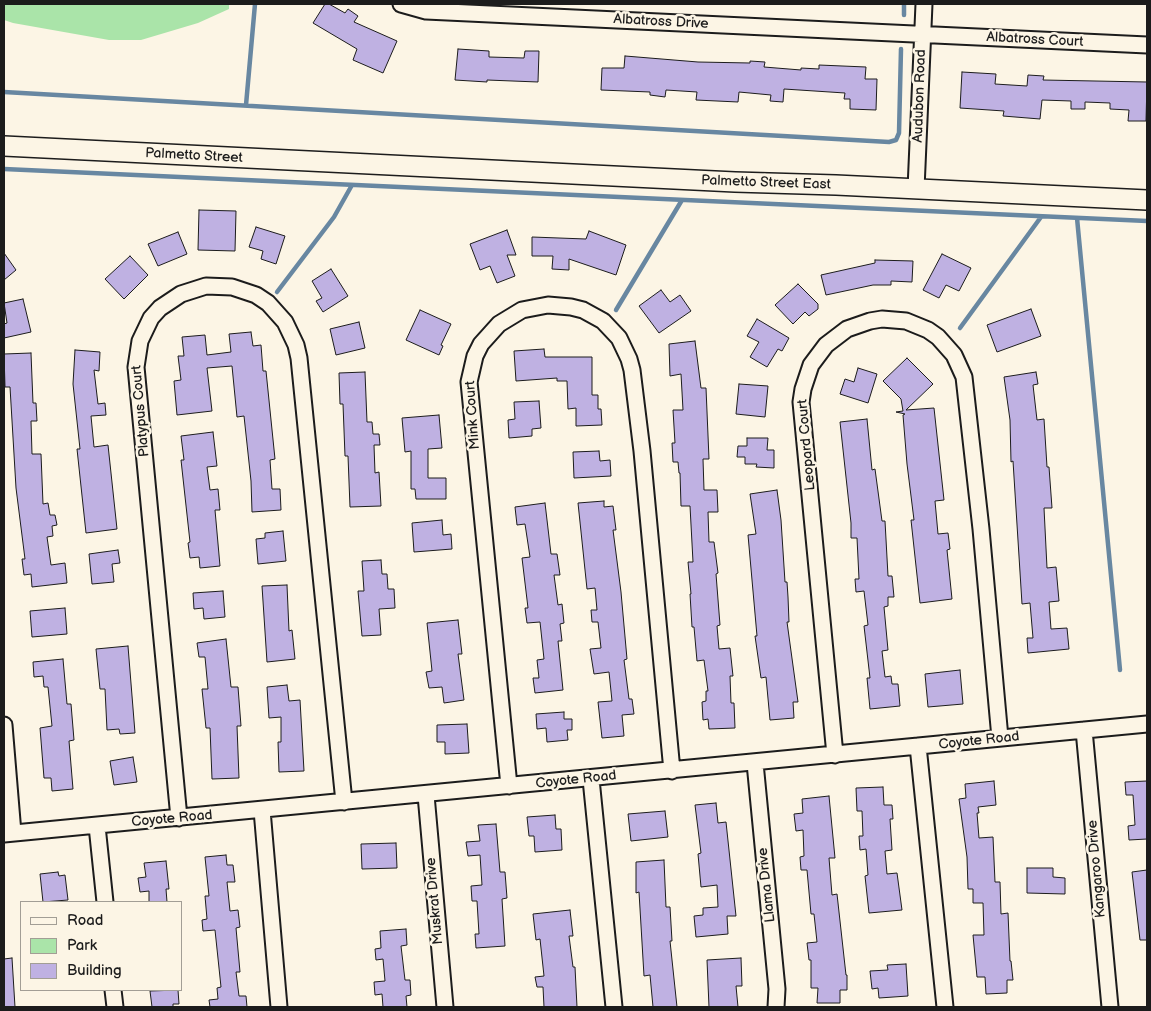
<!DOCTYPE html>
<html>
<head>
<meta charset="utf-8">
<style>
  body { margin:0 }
  #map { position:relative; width:1151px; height:1011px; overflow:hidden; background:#fcf5e5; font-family:"Balsamiq Sans",sans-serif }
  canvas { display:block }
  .frame { position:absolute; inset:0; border:5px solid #1c1c1c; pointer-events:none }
  .legend { position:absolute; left:20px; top:901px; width:162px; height:90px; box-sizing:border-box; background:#fcf5e5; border:1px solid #a29e95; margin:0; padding:6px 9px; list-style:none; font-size:15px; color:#1c1c1c }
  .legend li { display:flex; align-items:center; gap:10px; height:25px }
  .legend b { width:25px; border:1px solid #a29e95 }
</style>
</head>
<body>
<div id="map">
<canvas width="1151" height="1011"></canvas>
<div class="frame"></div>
<ul class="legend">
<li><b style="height:6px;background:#fcf5e5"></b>Road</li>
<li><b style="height:14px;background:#aae4a9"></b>Park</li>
<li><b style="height:14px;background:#bfb1e2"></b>Building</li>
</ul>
</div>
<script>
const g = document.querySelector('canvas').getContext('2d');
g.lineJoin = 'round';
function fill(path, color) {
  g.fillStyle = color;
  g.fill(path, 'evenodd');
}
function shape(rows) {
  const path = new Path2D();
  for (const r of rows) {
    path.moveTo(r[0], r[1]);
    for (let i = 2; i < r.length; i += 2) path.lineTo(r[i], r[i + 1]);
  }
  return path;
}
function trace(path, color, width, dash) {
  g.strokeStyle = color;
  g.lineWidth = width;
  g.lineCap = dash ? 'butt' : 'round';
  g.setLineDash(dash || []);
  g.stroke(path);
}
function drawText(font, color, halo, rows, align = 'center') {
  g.font = font + ' "Balsamiq Sans",sans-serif';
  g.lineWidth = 5;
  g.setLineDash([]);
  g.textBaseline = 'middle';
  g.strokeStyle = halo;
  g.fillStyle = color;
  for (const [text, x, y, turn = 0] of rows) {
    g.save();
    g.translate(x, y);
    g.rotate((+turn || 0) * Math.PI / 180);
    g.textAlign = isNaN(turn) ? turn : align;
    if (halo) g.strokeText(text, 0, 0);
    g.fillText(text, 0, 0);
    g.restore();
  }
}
fill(shape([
  [4,4,229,4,229,9,198,23,141,40,109,40,13,23,4,20]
]), '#aae4a9');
trace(shape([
  [904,15,904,4],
  [4,92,889,142,896,140,899,133,901,49],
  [246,105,255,4],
  [4,169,1147,221],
  [1077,218,1120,670],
  [277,292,334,217,352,185],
  [616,310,682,200],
  [960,328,1041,217]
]), '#6887a1', 4.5);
const building = shape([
  [325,4,329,4,345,13,348,9,358,16,354,22,397,41,383,73,353,60,357,49,313,23,325,4],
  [458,49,489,51,489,57,524,58,525,51,539,51,538,82,487,80,487,82,455,80,458,49],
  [625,56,698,62,750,63,750,61,765,62,764,67,801,70,801,68,819,69,819,65,866,67,865,79,877,79,876,110,850,109,850,99,844,99,845,93,784,89,783,102,770,101,771,95,739,92,738,102,696,100,697,92,666,90,665,97,650,95,650,92,601,90,602,68,624,68,625,56],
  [962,72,996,74,995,84,1027,86,1028,75,1044,76,1043,80,1147,82,1146,121,1128,121,1129,110,1110,109,1110,103,1085,102,1085,109,1071,109,1071,101,1042,100,1040,119,1003,116,1004,111,960,108,962,72],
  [199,210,236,211,235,251,198,250,199,210],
  [256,227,285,236,276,264,261,259,263,251,249,247,256,227],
  [507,230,516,255,507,255,515,276,497,283,490,266,480,270,470,244,507,230],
  [589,231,626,245,616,275,569,259,569,270,552,269,553,256,532,256,532,237,586,239,589,231],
  [178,232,187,254,158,266,148,244,178,232],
  [4,253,16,270,4,280,4,253],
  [942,254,971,268,959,291,946,285,939,298,923,290,942,254],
  [130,256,148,275,124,299,105,279,130,256],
  [875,260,913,261,912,282,891,281,891,285,873,285,826,295,821,275,875,263,875,260],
  [331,269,348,296,323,312,316,301,322,298,312,281,331,269],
  [798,284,818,304,818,309,809,316,805,312,793,324,775,305,798,284],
  [661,290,670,302,680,295,691,311,659,333,639,306,661,290],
  [23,299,31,332,4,338,4,324,7,323,4,303,23,299],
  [1031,309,1041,336,997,352,987,325,1031,309],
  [420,310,451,324,441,345,443,346,439,355,406,340,420,310],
  [757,319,789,338,782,351,778,349,767,367,750,357,759,342,747,336,757,319],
  [359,322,365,348,336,355,330,329,359,322],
  [251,332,253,346,261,345,263,371,266,371,275,459,270,460,272,489,280,489,281,510,252,512,251,481,244,416,237,417,232,366,207,368,212,411,177,415,174,381,181,380,178,356,184,356,182,337,205,335,207,355,231,352,229,334,251,332],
  [695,341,701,388,706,388,709,459,703,459,704,490,717,490,718,512,708,512,709,542,714,542,718,573,716,574,720,625,717,626,719,649,730,648,733,676,730,676,731,703,734,703,735,728,709,729,708,719,703,720,702,702,706,701,706,691,708,691,704,660,697,661,694,627,692,627,690,594,691,594,688,562,693,562,690,506,681,506,680,473,679,473,678,462,673,462,672,443,675,443,673,410,683,410,681,374,670,376,669,344,695,341],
  [544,349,545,357,592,357,592,395,598,395,598,409,601,409,602,425,576,426,576,408,568,409,567,381,557,381,557,378,516,381,514,351,544,349],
  [75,350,100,352,99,371,94,370,98,404,105,403,106,415,91,416,94,447,108,445,117,529,86,533,77,449,80,449,73,384,75,350],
  [31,353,33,403,36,403,37,421,31,421,32,454,41,454,43,504,48,503,50,515,55,515,57,525,52,526,53,536,47,537,51,565,65,563,67,583,32,587,31,574,24,575,22,559,25,559,16,488,10,387,5,387,4,354,31,353],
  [907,358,933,384,906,410,934,408,944,500,935,501,938,534,948,533,950,549,947,550,952,599,920,603,911,520,914,520,907,464,903,415,905,414,896,412,903,411,901,399,883,381,907,358],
  [858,368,877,374,868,403,840,394,845,379,854,382,858,368],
  [365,372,367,422,372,422,373,434,379,434,380,445,374,445,375,473,379,472,381,506,350,507,348,456,345,456,343,404,340,404,339,373,365,372],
  [1036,372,1038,384,1033,385,1037,420,1044,419,1047,467,1049,467,1052,508,1044,508,1047,568,1056,567,1059,601,1049,602,1051,629,1067,628,1069,649,1028,653,1027,638,1033,638,1030,603,1022,604,1013,461,1011,462,1010,420,1004,377,1036,372],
  [739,384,768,386,765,417,736,414,739,384],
  [539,401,541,428,532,429,532,436,509,438,508,420,515,419,514,402,539,401],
  [439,415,442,448,428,449,428,478,446,478,446,499,416,499,415,489,411,489,411,451,405,452,402,418,439,415],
  [867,419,872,470,875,469,882,521,885,521,888,576,892,576,894,597,888,597,888,606,884,607,888,650,882,651,885,677,891,676,892,684,898,684,900,706,870,709,867,678,870,678,864,626,868,625,864,591,856,592,855,579,859,579,857,538,851,538,851,523,840,422,867,419],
  [213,432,217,466,207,467,210,490,218,489,220,510,215,510,220,566,200,568,199,557,190,558,188,543,190,542,181,460,184,460,181,436,213,432],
  [747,438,768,438,767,450,774,450,774,468,756,467,757,464,745,464,745,457,737,457,738,446,747,446,747,438],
  [599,451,600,461,610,460,611,476,574,478,573,452,599,451],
  [777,490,781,520,785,582,787,582,788,597,789,622,787,622,798,702,793,702,794,718,770,720,766,677,761,678,755,636,757,636,748,535,756,534,750,494,777,490],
  [604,501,604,507,613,506,616,530,613,530,621,592,627,659,624,660,629,699,632,699,634,714,622,715,624,736,602,738,598,702,612,701,609,672,594,674,590,649,601,648,598,622,592,622,591,610,597,610,595,588,587,589,578,503,604,501],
  [545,503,551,554,557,554,560,575,554,575,558,605,562,604,564,623,560,624,562,641,558,641,563,690,535,693,533,678,539,678,537,660,544,659,540,622,527,623,525,608,528,608,522,558,530,557,525,524,517,525,515,507,545,503],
  [442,520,443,535,451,534,452,549,414,552,412,523,442,520],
  [283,531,286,561,258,564,256,539,265,538,265,533,283,531],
  [118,550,120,563,112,564,114,582,92,584,89,554,118,550],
  [381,560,382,574,387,574,388,589,394,589,395,608,379,609,381,635,362,636,358,591,364,591,362,561,381,560],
  [287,585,289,631,292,630,295,659,267,662,262,586,287,585],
  [223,591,225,617,204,619,203,608,194,609,193,593,223,591],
  [65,608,67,634,32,637,30,611,65,608],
  [458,620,462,654,458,654,464,700,444,703,442,687,429,688,426,672,432,671,427,623,458,620],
  [226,639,231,687,238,687,241,726,237,726,239,778,212,779,210,728,206,728,202,689,208,689,205,657,199,657,197,643,226,639],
  [128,646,135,733,120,734,119,729,107,730,105,689,100,689,96,649,128,646],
  [63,659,67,704,71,704,74,740,69,741,73,789,52,791,51,778,44,778,40,728,52,726,48,687,44,687,43,676,34,677,33,662,63,659],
  [960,670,963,704,928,707,925,674,960,670],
  [287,685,289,701,300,700,304,771,279,772,278,742,281,742,281,717,269,718,267,687,287,685],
  [564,712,564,719,572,719,572,730,567,730,568,740,547,742,546,728,537,729,536,714,564,712],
  [467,724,469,753,445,754,445,742,437,742,437,725,467,724],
  [133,757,137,782,114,785,110,761,133,757],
  [994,781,996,805,978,807,979,813,977,813,979,838,993,837,995,882,1000,882,1001,914,1008,913,1010,961,1011,961,1013,980,1007,980,1007,993,986,994,985,977,977,977,973,935,984,935,983,903,973,903,973,889,968,889,967,857,959,799,966,798,965,784,994,781],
  [1147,781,1147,839,1129,840,1128,826,1135,825,1133,795,1126,795,1125,782,1147,781],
  [883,787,884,805,892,805,893,819,890,819,892,850,885,851,887,874,897,873,902,910,869,913,865,876,868,875,866,849,860,850,859,836,863,836,862,811,857,811,856,788,883,787],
  [829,796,835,858,829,858,832,895,837,894,846,975,847,975,847,990,840,990,840,1003,817,1003,818,988,811,988,811,960,809,960,807,943,817,942,814,914,811,914,807,870,801,870,800,857,804,856,803,830,796,831,794,814,803,813,802,799,829,796],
  [716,803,718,823,726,822,736,916,727,916,728,934,696,937,694,916,703,915,703,908,718,907,717,885,701,887,698,854,701,853,695,805,716,803],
  [665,811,668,837,631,841,628,814,665,811],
  [555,815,556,829,561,829,562,850,535,852,534,836,529,836,527,817,555,815],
  [496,824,500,872,505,872,507,898,502,899,505,946,476,948,475,934,479,934,477,901,472,901,471,886,482,885,480,855,468,856,466,842,480,841,478,825,496,824],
  [396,843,397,868,362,869,361,844,396,843],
  [226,855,227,865,233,865,235,882,227,882,230,911,238,910,240,927,236,928,240,972,236,972,239,996,246,996,247,1007,210,1007,209,1000,218,999,217,988,221,987,215,930,203,931,202,920,207,919,205,896,209,896,205,857,226,855],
  [664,860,666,907,670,907,672,941,670,941,677,1007,653,1007,650,975,644,976,639,892,636,893,636,862,664,860],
  [166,861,169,889,166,889,167,902,149,902,149,891,140,892,138,878,146,877,144,863,166,861],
  [1027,868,1053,868,1053,877,1065,878,1065,894,1027,893,1027,868],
  [1147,870,1147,940,1140,940,1132,872,1147,870],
  [58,872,59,876,65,875,68,900,43,902,40,874,58,872],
  [570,910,573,936,569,936,573,967,575,967,577,1007,544,1007,543,987,537,987,535,977,544,976,540,939,536,940,533,914,570,910],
  [406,929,407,945,401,946,405,980,410,980,411,995,406,996,407,1007,383,1007,382,994,375,995,374,982,385,981,383,959,376,960,375,949,381,948,380,931,406,929],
  [12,958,15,1007,4,1007,4,959,12,958],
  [741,958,742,986,736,986,738,1007,709,1007,707,960,741,958],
  [906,964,908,996,879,998,878,988,872,989,870,971,888,970,887,965,906,964],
  [178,990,179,1004,173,1004,173,1007,152,1007,150,991,178,990]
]);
fill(building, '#bfb1e2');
trace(building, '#1c1c1c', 1);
const minor = shape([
  [401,4,426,11,1147,45],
  [916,189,924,4],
  [4,725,13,833],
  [1084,730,1110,1007],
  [918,746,945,1007],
  [835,755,801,402,803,389,811,365,826,345,847,329,870,321,882,319,906,321,928,330,938,337,954,355,964,377,981,529,1000,738],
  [755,763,777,989,776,1007],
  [591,779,614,1007],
  [509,786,469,382,475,356,481,344,499,324,522,310,548,305,571,307,583,310,603,321,619,338,629,359,632,370,642,451,672,771],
  [426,795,445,1007],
  [262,810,279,1007],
  [179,818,136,367,140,341,151,318,160,308,181,294,206,286,232,287,256,295,268,303,285,322,296,345,299,358,344,802],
  [97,826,105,902],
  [4,834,1147,724],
  [113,990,115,1007]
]);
const major = shape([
  [4,146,735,182,836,185,1147,200]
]);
trace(minor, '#1c1c1c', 19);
trace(major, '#1c1c1c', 22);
trace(minor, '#fcf5e5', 15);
trace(major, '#fcf5e5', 19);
drawText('14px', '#1c1c1c', '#fcf5e5', [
  ["Albatross Drive",661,22,3],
  ["Albatross Court",1035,40,3],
  ["Audubon Road",920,96,-88],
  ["Palmetto Street",194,156,3],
  ["Palmetto Street East",766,183,2],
  ["Platypus Court",141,411,-95],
  ["Mink Court",473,415,-94],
  ["Leopard Court",807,445,-95],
  ["Coyote Road",979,741,-6],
  ["Coyote Road",576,780,-6],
  ["Coyote Road",172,819,-5],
  ["Kangaroo Drive",1097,869,-95],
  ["Llama Drive",767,885,-96],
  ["Muskrat Drive",435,901,-95]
]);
</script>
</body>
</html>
